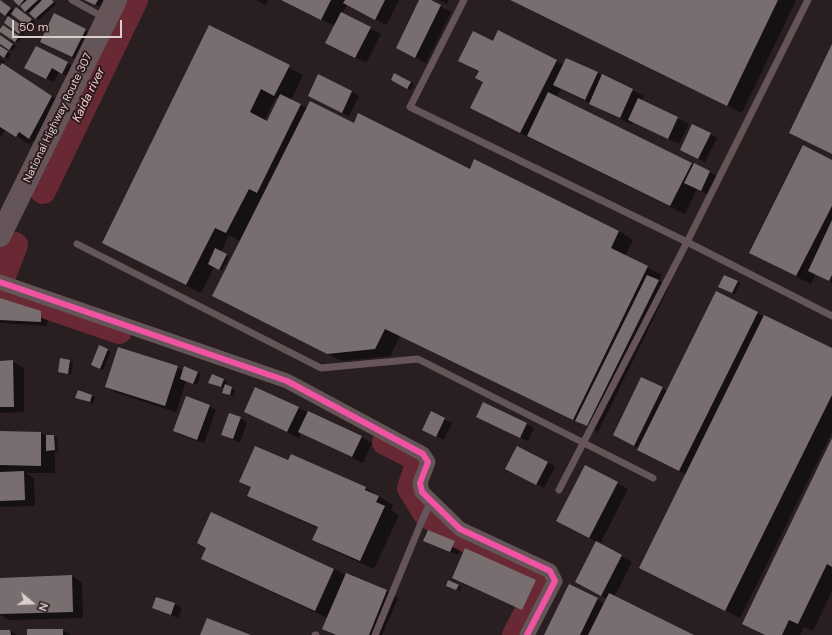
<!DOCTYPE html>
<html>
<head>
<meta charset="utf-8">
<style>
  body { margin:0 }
  #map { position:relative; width:832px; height:635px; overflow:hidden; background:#291e20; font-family:"DM Sans",sans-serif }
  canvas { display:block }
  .north { position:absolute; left:12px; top:583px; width:40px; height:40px; -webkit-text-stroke:3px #2d1a1c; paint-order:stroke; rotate:109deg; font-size:11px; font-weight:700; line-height:16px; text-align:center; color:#dbcecf }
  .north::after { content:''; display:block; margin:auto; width:14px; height:18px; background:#dbcecf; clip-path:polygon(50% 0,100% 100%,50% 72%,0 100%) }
  .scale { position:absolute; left:12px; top:20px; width:110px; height:18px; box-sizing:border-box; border:2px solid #dbcecf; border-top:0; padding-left:5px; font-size:12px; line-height:14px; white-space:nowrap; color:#dbcecf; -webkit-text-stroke:3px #2d1a1c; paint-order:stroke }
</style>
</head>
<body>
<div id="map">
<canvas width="832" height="635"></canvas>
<div class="north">N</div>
<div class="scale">50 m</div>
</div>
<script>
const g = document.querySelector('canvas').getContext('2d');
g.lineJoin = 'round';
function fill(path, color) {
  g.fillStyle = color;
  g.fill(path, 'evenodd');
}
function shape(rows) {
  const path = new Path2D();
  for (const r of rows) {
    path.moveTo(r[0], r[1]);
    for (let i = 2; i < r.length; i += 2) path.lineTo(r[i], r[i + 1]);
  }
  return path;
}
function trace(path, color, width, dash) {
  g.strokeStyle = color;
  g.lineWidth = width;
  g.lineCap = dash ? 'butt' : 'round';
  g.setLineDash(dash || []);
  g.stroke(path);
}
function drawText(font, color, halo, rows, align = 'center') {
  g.font = font + ' "DM Sans",sans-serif';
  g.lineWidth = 4;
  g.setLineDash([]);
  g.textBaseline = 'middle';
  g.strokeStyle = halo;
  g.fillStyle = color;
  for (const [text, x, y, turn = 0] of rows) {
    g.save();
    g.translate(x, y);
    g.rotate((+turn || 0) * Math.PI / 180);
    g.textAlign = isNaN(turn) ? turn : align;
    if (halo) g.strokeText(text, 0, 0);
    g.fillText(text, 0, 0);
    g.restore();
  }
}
fill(shape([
  [14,0,52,0,56,4,39,20,30,12,29,13,26,12],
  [86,0,107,0,103,8],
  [256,0,268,0,266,5],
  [281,0,399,0,386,25,347,4,342,14,381,34,366,63,338,49,335,26],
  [420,0,429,0,451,12,426,63,397,48],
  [438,0,449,0,447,4],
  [509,0,796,0,742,113],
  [0,1,14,11,19,10,35,22,31,27,11,13,9,17,0,11],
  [8,18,27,29,23,35,5,23],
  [209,27,303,75,291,100,307,108,354,124,470,170,475,161,619,231,633,240,625,256,662,275,659,281,669,287,598,432,400,336,390,356,342,361,227,304,213,296,241,241,229,235,221,252,229,257,222,271,214,267,201,293,103,243],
  [276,97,279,98,267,122,264,121],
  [6,28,21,38,18,43,15,41],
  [85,30,96,36,83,63,52,48],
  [0,36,16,46,13,51,0,43],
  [493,43,556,61,564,65,597,73,644,96,641,101,689,124,679,144,632,121,631,124,561,89,556,97,717,176,708,195,697,189,685,214,485,116,484,82,479,72,459,60],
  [0,47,11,54,8,59,0,54],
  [0,58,5,62,3,65,66,105,44,147,33,140,30,145,6,129,0,138,0,68,1,66],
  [67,63,74,67,70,77,59,72,54,82,33,72],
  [395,75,414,84,411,90,392,80],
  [352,92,359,96,349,116,316,100],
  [710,134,717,138,705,162,688,153],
  [832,161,832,283,816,274,811,284,765,261],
  [737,282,740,283,735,294,722,289],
  [0,299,41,312,48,316,47,326,2,323,0,322],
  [757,313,832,349,832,432,740,618,640,568,687,475,653,458,638,450,639,448,625,441,662,388,667,391],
  [100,347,111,352,103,370,95,367],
  [69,361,73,363,71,375,59,372],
  [0,362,13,362,24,368,24,412,0,413],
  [177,367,184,371,198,372,201,374,197,385,186,381,176,412,117,393,106,386],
  [212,375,227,381,226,386,235,390,233,396,223,392,225,388,213,384],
  [256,388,361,437,372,443,363,463,301,433,299,438,245,412],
  [92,396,95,397,93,404,77,398],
  [484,403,534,428,528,441,484,421],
  [209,406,216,410,204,443,181,435,174,431],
  [431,413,452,423,444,440,430,433],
  [240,418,247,422,240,443,222,435],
  [0,432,41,433,47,436,54,436,57,438,58,452,55,452,55,473,26,473,34,478,35,506,0,507],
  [832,440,832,591,813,631,804,627,800,635,764,635,743,623],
  [291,455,366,488,393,505,391,510,399,515,374,569,328,548,313,540,318,528,262,503,248,495,252,488,240,481,288,462],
  [548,462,555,467,544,488,513,472],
  [617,483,628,489,600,544,632,562,614,597,692,635,545,635,569,586,605,604,607,599,587,588,597,542,568,527],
  [212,513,334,569,346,576,346,574,387,591,398,598,382,635,334,635,323,629,328,618,217,567,203,558,207,548],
  [454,542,461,546,458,555,431,544],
  [72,576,82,583,83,618,9,620,0,615,0,579],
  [453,578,535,581,546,587,533,615,464,584],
  [458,585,461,587,460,591,450,587],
  [157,598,175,604,182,608,178,618,153,608],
  [63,630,71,635,28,635],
  [0,631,10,631,17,635,0,635]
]), '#0007');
trace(shape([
  [43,191,135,0],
  [0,283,15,245],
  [0,290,119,331],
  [385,442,416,458,418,464,410,488,426,514,456,534,544,580,515,635]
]), '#682935', 26);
fill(shape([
  [0,0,11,8,5,16,0,12],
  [13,0,24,0,19,6],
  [27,0,38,0,25,12,20,6],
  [42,0,52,0,54,2,35,19,29,13],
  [84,0,98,0,95,5],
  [281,0,331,0,321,20],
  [345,0,385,0,375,20,343,3],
  [419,0,431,0,441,5,415,58,396,48],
  [510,0,778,0,727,106],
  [16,7,32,19,27,26,11,14],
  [341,12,371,27,355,58,325,43],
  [54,13,86,29,72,57,40,42],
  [8,16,24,27,19,34,4,23],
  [3,25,19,36,15,42,0,32,0,29],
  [209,25,290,65,274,96,261,89,250,112,267,121,280,94,301,104,257,193,249,189,226,233,215,228,186,285,102,243],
  [498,30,557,60,520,133,470,108,483,82,475,78,479,71,458,61,473,31,493,41],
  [0,35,13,44,9,50,0,44],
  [832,44,832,154,789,133],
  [0,46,8,51,4,58,0,55],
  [36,46,68,62,62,74,52,68,46,79,24,68],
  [566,58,598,72,585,100,553,85],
  [2,63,52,96,29,139,19,132,16,137,0,127,0,66],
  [394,73,411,82,407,89,391,80],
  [318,74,352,91,342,113,308,96],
  [602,74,633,89,620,118,589,104],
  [548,92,692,163,670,206,527,136],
  [638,98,678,117,668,139,628,120],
  [310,101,354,123,358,113,470,169,474,159,619,231,611,248,648,266,573,420,385,329,375,349,327,354,212,296],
  [692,124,711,133,698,159,680,150],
  [803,145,832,160,832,206,796,276,749,253],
  [694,163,710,171,701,191,684,183],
  [832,220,832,275,829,281,808,271],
  [215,248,227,254,219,270,208,264],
  [647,275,659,280,587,426,575,421],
  [724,275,738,281,732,293,718,287],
  [716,291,758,312,679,471,637,450],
  [0,298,41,311,41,322,0,320],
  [764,315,832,348,832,395,725,611,639,568],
  [99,345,108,349,100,369,91,365],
  [118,347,178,366,165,406,105,387],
  [60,358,70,360,68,374,58,372],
  [13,360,14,407,0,407,0,361],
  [184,366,198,372,193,384,180,379],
  [212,374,224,379,221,387,208,383],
  [641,377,663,387,634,446,613,435],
  [225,384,232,387,230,395,222,393],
  [255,387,299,407,287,432,244,412],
  [78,390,92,395,90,402,75,398],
  [186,396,210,405,197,440,173,431],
  [483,402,527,423,520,438,476,417],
  [308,411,362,436,352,457,298,432],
  [431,411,445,418,436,437,422,430],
  [229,413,241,417,233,439,221,435],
  [0,431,41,432,41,466,0,465],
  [46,435,54,435,55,450,46,451],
  [832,438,832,567,827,564,798,624,789,620,782,635,765,635,742,624],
  [255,446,288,460,291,454,366,487,365,490,379,496,376,502,385,506,360,561,312,540,318,527,247,496,251,487,239,482],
  [517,446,548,462,536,485,505,469],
  [585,465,618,482,589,538,556,521],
  [24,471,25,500,0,501,0,472],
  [211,512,334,569,315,611,201,559,206,548,197,543],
  [428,530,455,541,450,552,423,541],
  [596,541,622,555,601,596,575,582],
  [465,548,536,580,522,610,452,578],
  [346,573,387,590,369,635,336,635,322,629],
  [72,575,73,612,0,614,0,578],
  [448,580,459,585,456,590,446,586],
  [569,584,598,598,580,635,544,635],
  [609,593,694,635,588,635],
  [156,597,175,603,171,615,152,608],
  [207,618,251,635,200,635],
  [27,629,63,629,63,635,27,635],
  [0,630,10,630,11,635,0,635]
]), '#786e6f');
trace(shape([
  [72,0,105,18],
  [464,0,410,107,687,242,832,316],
  [77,244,321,368,418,359,653,478],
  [559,490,687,242,808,0],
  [315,635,316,635],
  [375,635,421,523,431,501]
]), '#665558', 7);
trace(shape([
  [0,282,287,381,423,454,428,462,420,483,422,492,460,529,550,571,555,581,527,635]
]), '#665558', 15);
trace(shape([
  [0,236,116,0]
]), '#655558', 22);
trace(shape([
  [0,282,287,381,423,454,428,462,420,483,422,492,460,529,550,571,555,581,527,635]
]), '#f153a3', 6);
drawText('11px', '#dbcecf', '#2d1a1c', [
  ["National Highway Route 307",58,118,-64]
]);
drawText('italic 12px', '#f8ccd0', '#2d1a1c', [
  ["Kaida river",89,95,-64]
]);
</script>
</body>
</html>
